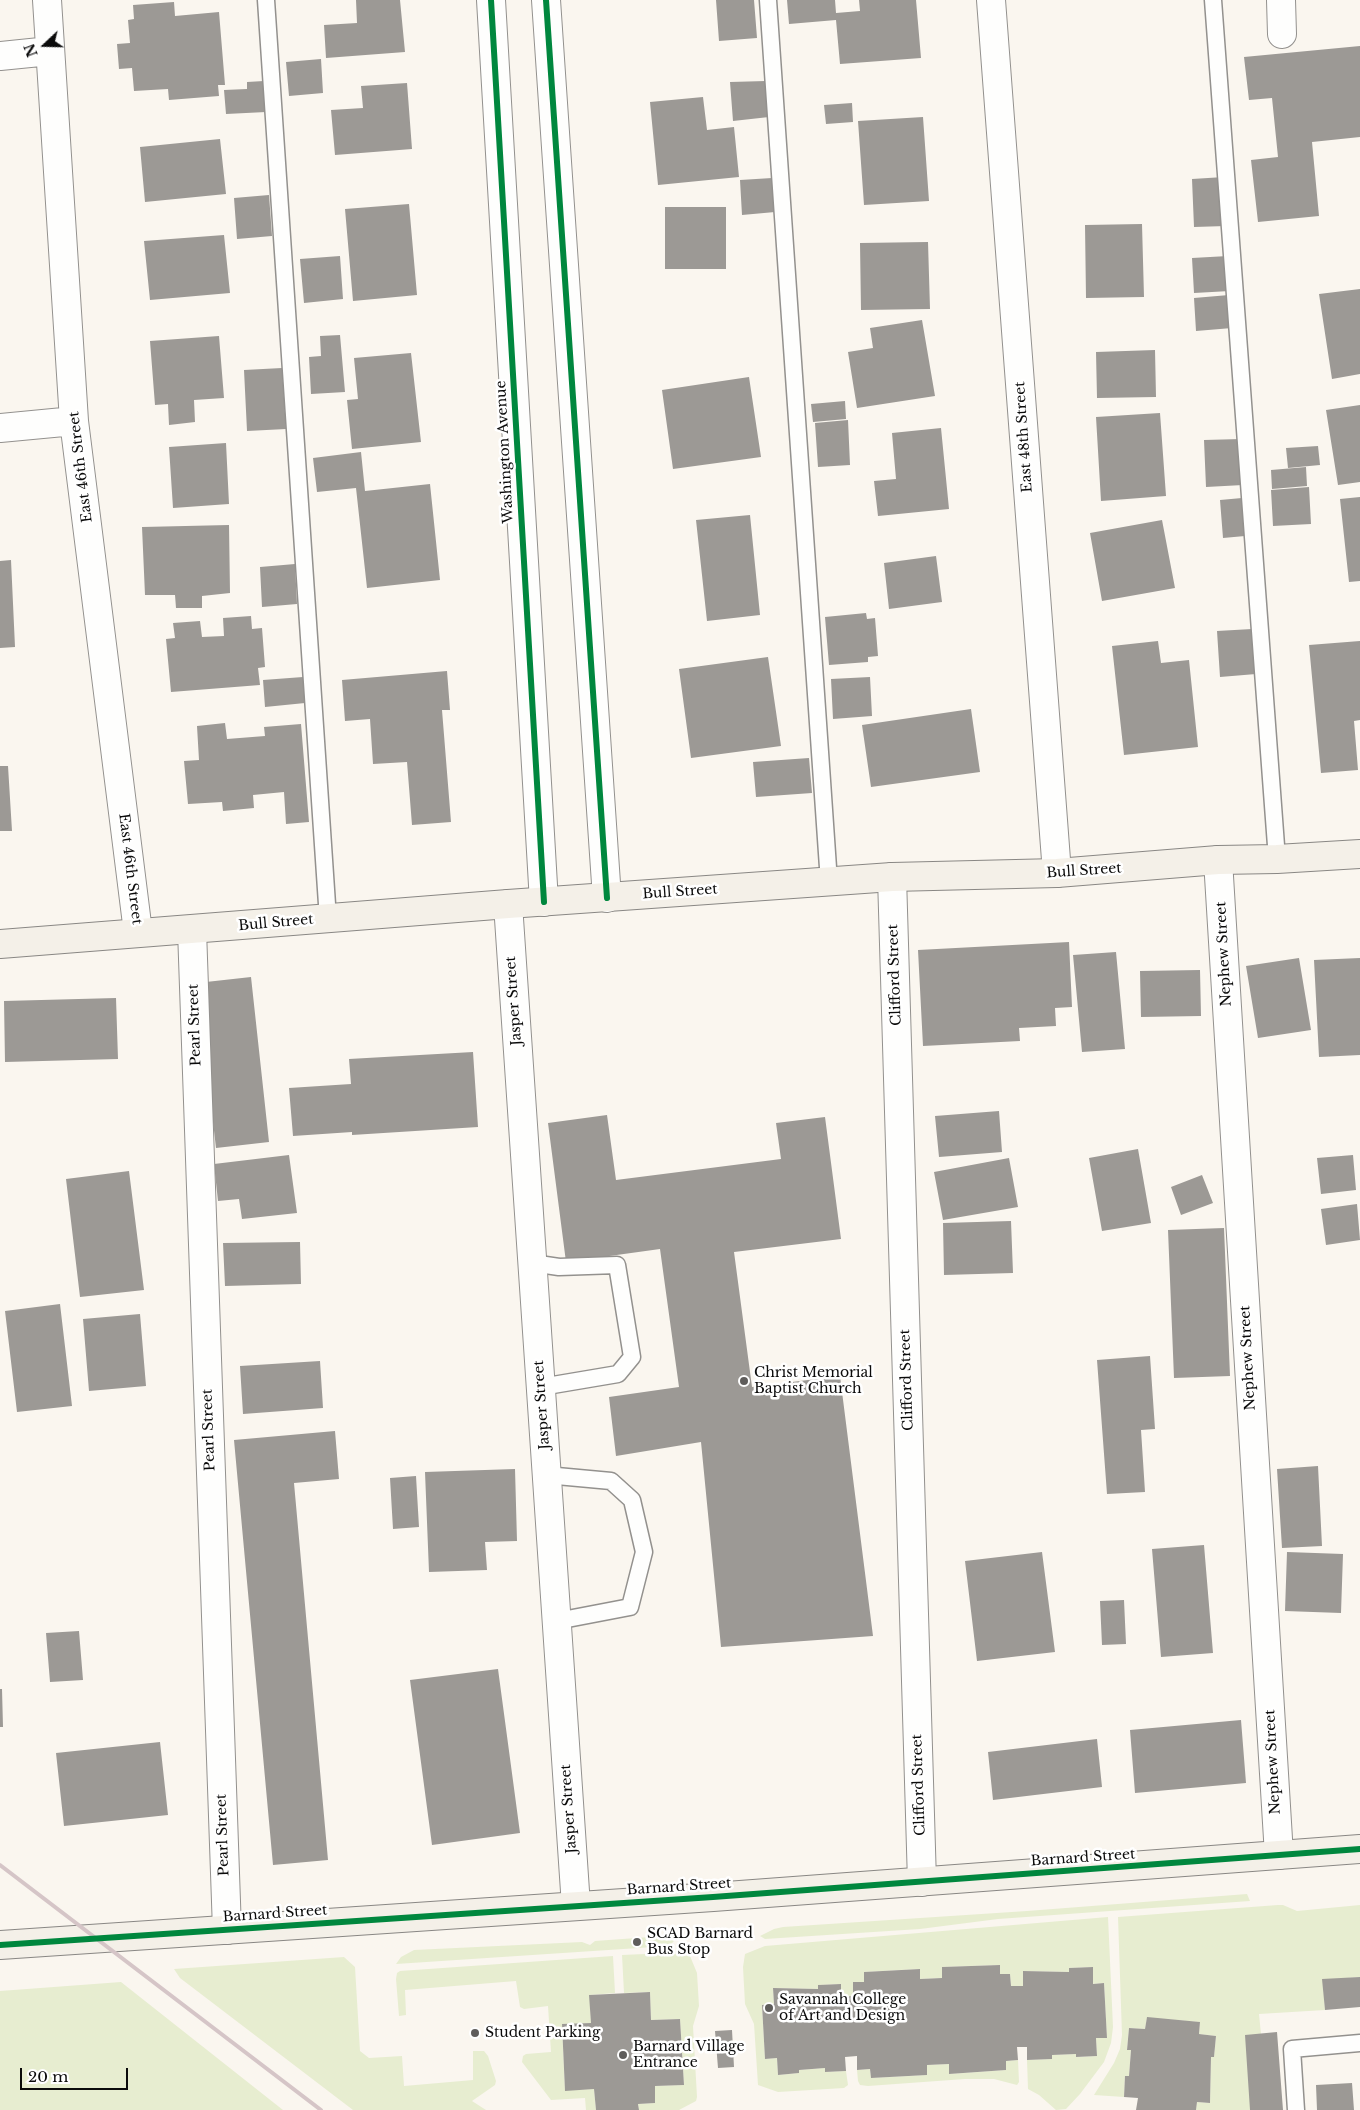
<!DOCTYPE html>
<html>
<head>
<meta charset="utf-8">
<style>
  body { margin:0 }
  #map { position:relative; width:1360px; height:2110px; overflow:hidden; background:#faf6ef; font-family:"Libre Baskerville",serif }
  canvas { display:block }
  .north { position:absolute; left:20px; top:20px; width:50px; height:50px; -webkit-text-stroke:4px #fff; paint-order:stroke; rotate:249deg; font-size:14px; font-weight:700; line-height:20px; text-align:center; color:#0b0b0b }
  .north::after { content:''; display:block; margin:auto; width:18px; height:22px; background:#0b0b0b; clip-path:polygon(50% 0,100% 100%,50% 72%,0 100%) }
  .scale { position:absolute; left:20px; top:2068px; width:108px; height:22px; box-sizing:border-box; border:2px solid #0b0b0b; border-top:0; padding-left:6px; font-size:15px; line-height:18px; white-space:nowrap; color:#0b0b0b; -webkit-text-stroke:4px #fff; paint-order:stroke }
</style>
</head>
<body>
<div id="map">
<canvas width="1360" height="2110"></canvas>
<div class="north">N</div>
<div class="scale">20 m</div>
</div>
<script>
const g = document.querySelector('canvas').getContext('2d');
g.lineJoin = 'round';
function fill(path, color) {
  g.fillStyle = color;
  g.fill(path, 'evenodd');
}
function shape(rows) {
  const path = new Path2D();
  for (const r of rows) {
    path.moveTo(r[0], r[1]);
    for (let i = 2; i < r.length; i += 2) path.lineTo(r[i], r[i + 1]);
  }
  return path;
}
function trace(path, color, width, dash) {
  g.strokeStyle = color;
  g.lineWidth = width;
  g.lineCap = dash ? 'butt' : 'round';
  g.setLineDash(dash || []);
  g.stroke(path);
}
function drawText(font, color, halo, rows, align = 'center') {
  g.font = font + ' "Libre Baskerville",serif';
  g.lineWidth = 5;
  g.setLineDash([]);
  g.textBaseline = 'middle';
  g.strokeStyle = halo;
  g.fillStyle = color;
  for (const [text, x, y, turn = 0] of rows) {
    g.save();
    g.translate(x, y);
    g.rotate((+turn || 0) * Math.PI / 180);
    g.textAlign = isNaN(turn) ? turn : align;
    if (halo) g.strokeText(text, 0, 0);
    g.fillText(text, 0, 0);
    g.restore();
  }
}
fill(shape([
  [1247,1894,1250,1901,998,1919,920,1929,765,1939,760,1936,774,1929,783,1927,1027,1911],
  [1278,1905,1283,1905,1297,1911,1360,1905,1360,1977,1323,1980,1325,2010,1259,2014,1261,2034,1250,2110,1196,2110,1197,2102,1210,2103,1211,2057,1214,2057,1216,2036,1199,2034,1200,2022,1147,2018,1145,2029,1129,2028,1127,2049,1131,2050,1129,2076,1125,2076,1124,2097,1094,2095,1114,2063,1120,2049,1122,2035,1118,1917],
  [1108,1917,1113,2027,1111,2043,1104,2062,1080,2094,1066,2109,1056,2110,1039,2095,1028,2089,1027,2060,1052,2059,1052,2055,1076,2054,1076,2057,1097,2056,1096,2038,1107,2038,1104,1983,1093,1984,1092,1967,1069,1968,1069,1972,1023,1971,1023,1986,1011,1986,1010,1974,1000,1974,999,1965,942,1967,942,1978,920,1979,919,1969,864,1972,864,1982,853,1983,853,1996,841,1997,841,1984,819,1985,818,1989,773,1988,774,2004,762,2005,765,2059,777,2058,778,2075,799,2073,799,2070,825,2068,826,2072,846,2071,848,2085,844,2088,778,2092,758,2085,754,2024,745,2004,743,1967,745,1954,765,1946],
  [664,1936,674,1941,669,1946,396,1964,401,1957,414,1950,582,1942,590,1945,595,1941],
  [667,1953,690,1956,697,1973,699,2006,693,2026,697,2097,696,2101,679,2110,639,2110,638,2104,655,2103,655,2086,684,2085,680,2019,651,2020,650,1992,624,1993,622,1955],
  [613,1956,615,1993,590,1995,591,2023,562,2025,565,2090,594,2089,596,2110,586,2110,585,2098,551,2100,522,2062,523,2056,526,2054,551,2052,548,2006,524,2009,520,2007,516,1981,405,1990,406,2015,399,2016,396,1979,397,1973,400,1971],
  [344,1957,355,1967,360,2051,369,2058,402,2056,404,2086,473,2080,473,2051,484,2051,488,2056,496,2081,495,2085,472,2101,486,2110,353,2110,180,1978,174,1969],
  [121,1982,283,2110,0,2110,0,1991],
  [1018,2060,1019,2082,1017,2085,994,2079,965,2079,868,2086,860,2085,858,2081,857,2070,870,2069,871,2078,927,2075,927,2065,949,2064,949,2074,1006,2070,1006,2061]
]), '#e7edd0');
fill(shape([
  [356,0,400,0,405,52,326,58,324,25,357,23],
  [716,0,754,0,757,38,719,41],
  [787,0,835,0,836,13,860,11,859,0,916,0,921,58,840,64,836,20,789,24],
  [174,2,175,16,219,12,225,85,218,85,219,96,169,100,168,89,134,91,132,68,119,69,117,44,130,43,128,20,134,19,133,5],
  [1360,46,1360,137,1312,142,1319,216,1258,222,1251,160,1278,157,1272,98,1249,100,1244,57],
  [321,59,323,93,289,96,286,62],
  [264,81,266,112,226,114,224,90,247,89,247,82],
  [766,81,769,117,733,121,730,82],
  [407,83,412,149,335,155,331,110,363,108,361,86],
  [703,97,707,130,734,127,739,177,658,185,650,102],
  [852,103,853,122,826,124,824,105],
  [923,117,929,201,864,205,858,121],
  [220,139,226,194,145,202,140,147],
  [1224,177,1226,226,1194,227,1192,179],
  [772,178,775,212,742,215,740,180],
  [269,195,272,236,237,239,234,198],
  [409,204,417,295,353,301,345,209],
  [665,207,726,207,726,269,665,269],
  [1142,224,1144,297,1086,298,1085,225],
  [224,235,230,293,150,300,144,241],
  [928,242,930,309,861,310,860,243],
  [340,256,343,299,304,303,300,259],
  [1228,256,1230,291,1194,293,1192,258],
  [1360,289,1360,374,1332,379,1319,294],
  [1229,295,1232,328,1196,331,1194,298],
  [922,320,935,396,857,408,848,352,873,348,870,328],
  [340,335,345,392,311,394,309,357,321,356,320,336],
  [219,336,224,398,194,400,195,422,169,425,168,404,155,405,150,341],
  [1155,350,1156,397,1097,398,1096,352],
  [411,353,421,442,352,449,347,400,358,399,354,358],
  [282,368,286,429,247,431,244,370],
  [749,377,761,457,673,469,662,390],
  [845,401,846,419,813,422,811,404],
  [1360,405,1360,482,1338,485,1326,410],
  [1160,413,1166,496,1101,501,1096,417],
  [848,420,850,465,818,467,815,423],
  [941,428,949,509,878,516,874,481,896,479,892,433],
  [1241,439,1243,485,1206,487,1204,440],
  [226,443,229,504,173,508,169,447],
  [1318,446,1320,465,1288,468,1286,448],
  [361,452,365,491,430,484,440,580,367,588,356,488,317,492,313,458],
  [1306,467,1307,486,1272,489,1271,470],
  [1309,487,1311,524,1273,526,1271,490],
  [1360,497,1360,581,1349,582,1340,499],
  [1242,498,1245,536,1223,538,1220,500],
  [750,515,760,615,707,621,696,520],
  [1162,520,1175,588,1102,601,1090,533],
  [229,525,230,593,202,596,202,608,176,608,175,595,145,595,142,527],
  [936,556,942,602,889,609,884,563],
  [11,560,15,647,0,648,0,561],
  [295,564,297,604,262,607,260,567],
  [866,613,867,619,875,618,878,656,868,657,868,662,829,665,825,617],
  [251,616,252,629,262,628,265,667,258,668,260,685,171,692,166,639,175,638,173,623,200,621,202,637,224,636,223,618],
  [1252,629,1256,674,1220,677,1217,631],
  [1158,641,1161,663,1189,660,1198,747,1124,755,1112,646],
  [1360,641,1360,720,1354,721,1358,770,1321,773,1309,645],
  [768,657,781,746,691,758,679,669],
  [447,671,450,710,442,710,451,822,412,825,407,762,373,764,370,719,345,721,342,680],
  [303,677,305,703,265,707,263,680],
  [870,677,872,716,833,719,831,679],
  [971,709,980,772,871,787,862,725],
  [225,723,227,739,265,736,264,727,301,724,309,822,286,824,284,792,253,795,254,808,223,811,222,802,188,804,184,761,199,760,197,726],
  [809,758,812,793,756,797,753,762],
  [0,766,8,766,12,831,0,831],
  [1069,942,1072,1007,1055,1008,1056,1026,1019,1028,1020,1041,923,1046,918,950],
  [1116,952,1125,1049,1082,1052,1073,955],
  [1299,958,1311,1030,1258,1038,1246,966],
  [1360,958,1360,1055,1319,1057,1314,960],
  [1200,970,1201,1016,1141,1017,1140,971],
  [251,977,269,1142,216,1148,197,983],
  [116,998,118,1059,5,1062,4,1001],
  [473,1052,478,1127,352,1135,352,1132,293,1136,289,1088,351,1084,349,1059],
  [999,1111,1002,1152,939,1157,935,1116],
  [607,1115,616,1180,781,1159,776,1123,825,1117,841,1239,734,1252,752,1387,840,1376,873,1636,721,1647,701,1442,616,1456,609,1397,679,1387,660,1249,566,1262,548,1123],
  [1138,1149,1151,1223,1102,1231,1089,1158],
  [289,1155,297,1213,242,1219,239,1199,218,1201,214,1164],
  [1353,1155,1356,1190,1321,1194,1317,1158],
  [1009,1158,1018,1207,943,1220,934,1172],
  [129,1171,144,1290,80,1297,66,1179],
  [1202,1175,1213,1203,1181,1215,1171,1187],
  [1357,1204,1360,1240,1326,1245,1321,1209],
  [1011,1221,1013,1273,944,1275,943,1223],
  [1224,1228,1230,1376,1174,1378,1168,1230],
  [300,1242,301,1284,225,1286,223,1243],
  [60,1304,72,1406,17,1412,5,1311],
  [140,1314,146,1386,89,1391,83,1319],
  [1150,1356,1155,1429,1141,1430,1145,1492,1107,1494,1097,1360],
  [320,1361,323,1408,243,1414,240,1366],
  [335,1431,339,1479,294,1483,328,1860,273,1865,234,1440],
  [1318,1466,1322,1546,1282,1548,1277,1469],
  [515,1469,517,1541,485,1542,487,1570,429,1572,425,1472],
  [416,1476,419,1527,393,1529,390,1478],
  [1204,1545,1213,1653,1161,1657,1152,1549],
  [1042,1552,1055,1652,977,1661,965,1561],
  [1287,1552,1343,1554,1341,1613,1285,1611],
  [1124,1600,1126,1644,1102,1645,1100,1601],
  [79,1631,83,1680,50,1682,46,1633],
  [498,1669,520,1833,432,1845,410,1680],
  [0,1689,2,1689,3,1727,0,1727],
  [1241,1720,1246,1783,1135,1793,1130,1730],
  [1097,1739,1102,1787,993,1800,988,1752],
  [160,1742,168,1815,64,1826,56,1753],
  [1000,1965,1000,1974,1010,1974,1011,1986,1023,1986,1023,1971,1069,1972,1069,1968,1093,1967,1093,1984,1104,1983,1107,2038,1096,2038,1097,2056,1076,2057,1076,2054,1052,2055,1052,2059,1027,2060,1027,2047,1017,2047,1018,2060,1006,2061,1006,2070,949,2074,949,2064,927,2065,927,2075,871,2078,870,2069,857,2070,857,2056,845,2057,846,2071,825,2072,825,2068,799,2070,799,2073,778,2075,777,2058,765,2059,762,2005,774,2004,773,1988,818,1989,818,1985,841,1984,841,1997,853,1996,853,1982,864,1982,864,1972,920,1969,920,1979,942,1978,942,1967],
  [1360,1977,1360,2007,1325,2010,1322,1979],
  [650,1992,651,2020,680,2019,684,2085,655,2086,655,2103,638,2104,639,2110,596,2110,594,2089,565,2091,562,2024,591,2023,589,1995],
  [1147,2017,1200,2022,1199,2034,1216,2036,1214,2057,1211,2057,1210,2103,1197,2102,1196,2110,1136,2110,1138,2098,1124,2097,1125,2076,1129,2076,1131,2050,1127,2050,1129,2028,1145,2029],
  [732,2030,734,2067,718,2068,715,2031],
  [1277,2032,1283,2110,1250,2110,1245,2035],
  [1352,2083,1354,2110,1317,2110,1316,2085]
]), '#9c9995');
const lane = shape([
  [266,0,328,919],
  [768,0,829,882],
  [1213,0,1277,859],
  [532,1263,559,1267,617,1265,632,1357,618,1374,541,1387],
  [546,1475,611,1481,632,1500,644,1552,630,1607,557,1621],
  [1296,2110,1292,2049,1360,2043]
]);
const street = shape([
  [47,0,74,421,138,932],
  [491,0,544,902],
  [546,0,607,898],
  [991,0,1057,873],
  [1281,0,1282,34],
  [0,56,50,51],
  [0,428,74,421],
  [1218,860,1279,1855],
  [892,877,922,1882],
  [508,904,576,1906],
  [192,930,227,1930]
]);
const secondary = shape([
  [0,944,508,904,892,877,1057,873,1218,860,1277,859,1360,854],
  [0,1945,713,1897,1360,1849]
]);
trace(lane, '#93918e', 19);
trace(street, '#93918e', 30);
trace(secondary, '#898784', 30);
trace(lane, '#fefefd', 16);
trace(street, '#fefefd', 28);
trace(secondary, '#f4f0e8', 28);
trace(shape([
  [0,1865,321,2110]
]), '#d5c5c7', 4);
trace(shape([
  [491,0,544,902],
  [546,0,607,898],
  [0,1945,713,1897,1360,1849]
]), '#00873e', 6);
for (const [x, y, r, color] of [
  [744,1381,5,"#5f5d5b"],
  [637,1942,5,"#5f5d5b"],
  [769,2008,5,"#5f5d5b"],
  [475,2033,5,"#5f5d5b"],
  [623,2055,5,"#5f5d5b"]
]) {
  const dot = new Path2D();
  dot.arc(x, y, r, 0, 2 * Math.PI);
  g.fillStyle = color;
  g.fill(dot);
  trace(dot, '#fff', 2);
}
drawText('14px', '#0b0b0b', '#fff', [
  ["East 48th Street",1024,437,-94],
  ["Washington Avenue",505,452,-93],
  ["East 46th Street",81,467,-97],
  ["East 46th Street",130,869,83],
  ["Bull Street",1084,871,-4],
  ["Bull Street",680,892,-4],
  ["Bull Street",276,923,-5],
  ["Nephew Street",1224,954,-93],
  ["Clifford Street",895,975,-92],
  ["Jasper Street",514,1001,-94],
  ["Pearl Street",195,1025,-92],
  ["Nephew Street",1248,1358,-93],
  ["Clifford Street",907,1380,-92],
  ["Jasper Street",542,1405,-94],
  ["Pearl Street",209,1430,-92],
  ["Nephew Street",1273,1762,-93],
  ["Clifford Street",919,1785,-92],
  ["Jasper Street",569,1809,-94],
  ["Pearl Street",223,1835,-92],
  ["Barnard Street",1083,1858,-4],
  ["Barnard Street",679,1887,-4],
  ["Barnard Street",275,1914,-4]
]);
drawText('14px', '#0b0b0b', '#fff', [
  ["Christ Memorial",754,1373],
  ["Baptist Church",754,1389],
  ["SCAD Barnard",647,1934],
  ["Bus Stop",647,1950],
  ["Savannah College",779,2000],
  ["of Art and Design",779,2016],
  ["Student Parking",485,2033],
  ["Barnard Village",633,2047],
  ["Entrance",633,2063]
], 'left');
</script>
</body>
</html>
